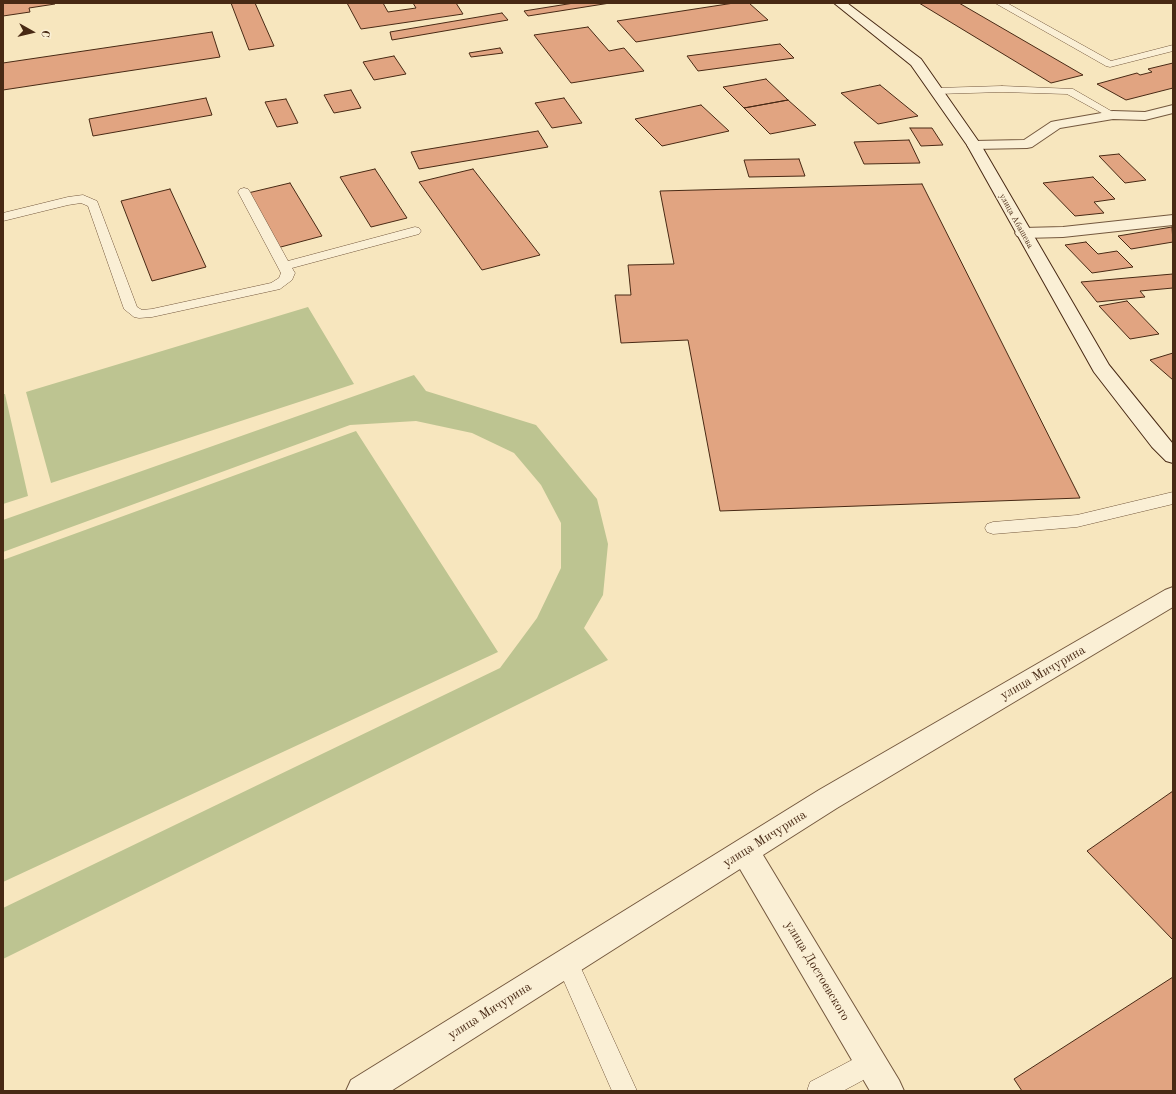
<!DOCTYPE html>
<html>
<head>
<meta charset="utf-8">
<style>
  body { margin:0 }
  #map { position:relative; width:1176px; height:1094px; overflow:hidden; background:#f7e6be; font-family:"Old Standard TT",serif }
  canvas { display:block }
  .frame { position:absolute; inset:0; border:4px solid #482914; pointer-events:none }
  .north { position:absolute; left:12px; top:12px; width:40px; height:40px; -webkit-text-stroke:3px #faefd5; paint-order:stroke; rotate:98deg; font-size:11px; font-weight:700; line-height:16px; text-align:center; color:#482914 }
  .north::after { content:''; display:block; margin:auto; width:14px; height:18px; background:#482914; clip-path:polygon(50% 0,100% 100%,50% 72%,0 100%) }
</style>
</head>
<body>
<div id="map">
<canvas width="1176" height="1094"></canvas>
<div class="frame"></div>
<div class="north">С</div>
</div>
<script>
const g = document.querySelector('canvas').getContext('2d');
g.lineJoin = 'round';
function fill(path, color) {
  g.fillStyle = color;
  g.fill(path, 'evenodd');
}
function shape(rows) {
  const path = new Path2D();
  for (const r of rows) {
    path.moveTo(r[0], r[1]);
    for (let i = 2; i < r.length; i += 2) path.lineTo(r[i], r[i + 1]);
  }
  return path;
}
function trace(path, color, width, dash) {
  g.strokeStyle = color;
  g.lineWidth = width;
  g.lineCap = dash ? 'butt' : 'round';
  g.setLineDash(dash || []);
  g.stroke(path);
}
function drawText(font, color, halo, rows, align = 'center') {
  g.font = font + ' "Old Standard TT",serif';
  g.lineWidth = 3;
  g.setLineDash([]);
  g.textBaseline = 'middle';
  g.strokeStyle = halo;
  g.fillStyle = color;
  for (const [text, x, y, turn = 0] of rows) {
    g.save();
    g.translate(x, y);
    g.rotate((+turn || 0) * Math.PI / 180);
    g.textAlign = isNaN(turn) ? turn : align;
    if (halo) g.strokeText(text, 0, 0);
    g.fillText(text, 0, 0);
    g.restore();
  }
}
fill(shape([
  [308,307,354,384,51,483,26,392],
  [414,375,426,391,536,425,597,499,608,544,603,595,584,628,608,660,3,959,3,908,500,668,537,618,561,568,561,523,541,485,514,453,472,433,416,421,350,425,3,552,3,520],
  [3,394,5,394,28,496,3,504],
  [356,431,498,652,3,882,3,560]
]), '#bdc491');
const building = shape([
  [3,3,55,3,55,4,29,8,30,12,3,16,3,3],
  [231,3,255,3,274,46,249,50,231,3],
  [347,3,383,3,388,12,416,8,413,3,456,3,463,14,361,29,347,3],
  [574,3,610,3,528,16,524,11,574,3],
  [734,3,749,3,768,20,636,42,617,21,734,3],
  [919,3,959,3,1083,75,1051,83,919,3],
  [502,13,508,20,392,40,390,32,502,13],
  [588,27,609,51,624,48,644,71,571,83,534,35,588,27],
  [212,32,220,57,3,90,3,63,212,32],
  [780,44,794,58,698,71,687,56,780,44],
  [500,48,503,53,471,57,469,53,500,48],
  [394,56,406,74,374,80,363,62,394,56],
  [1173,63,1173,88,1126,100,1097,84,1137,73,1140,75,1152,72,1148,69,1173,63],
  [766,79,788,100,744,108,723,87,766,79],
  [880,85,918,116,878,124,841,93,880,85],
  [351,90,361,108,334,113,324,95,351,90],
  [206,98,212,115,93,136,89,119,206,98],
  [564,98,582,123,552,128,535,103,564,98],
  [286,99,298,123,277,127,265,102,286,99],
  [788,100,816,125,770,134,744,108,788,100],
  [701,105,729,131,662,146,635,119,701,105],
  [910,128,932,128,943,145,921,146,910,128],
  [538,131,548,147,419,169,411,152,538,131],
  [909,140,920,163,864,164,854,142,909,140],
  [1119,154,1146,180,1125,183,1099,156,1119,154],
  [799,159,805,176,749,177,744,160,799,159],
  [375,169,407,218,371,227,340,177,375,169],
  [473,169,540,255,482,270,419,182,473,169],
  [1093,177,1115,199,1094,202,1104,213,1075,216,1043,183,1093,177],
  [290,183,322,236,277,248,248,193,290,183],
  [922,184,1080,498,720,511,688,340,621,343,615,295,631,295,628,265,674,264,660,191,922,184],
  [170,189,206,267,152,281,121,201,170,189],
  [1172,227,1173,242,1131,249,1118,236,1172,227],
  [1086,242,1098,254,1117,251,1133,267,1092,273,1065,245,1086,242],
  [1173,274,1173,288,1140,291,1145,297,1097,302,1081,282,1173,274],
  [1127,301,1159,334,1130,339,1099,306,1127,301],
  [1173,353,1173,380,1150,360,1173,353],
  [1173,791,1173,940,1087,851,1173,791],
  [1173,977,1173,1091,1022,1091,1014,1079,1173,977]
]);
fill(building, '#e1a481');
trace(building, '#482914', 1);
const lane = shape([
  [995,3,1007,3,1111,61,1173,45,1173,51,1110,67,1106,66,995,3],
  [1002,86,1073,89,1118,115,1117,117,1109,117,1067,94,1002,92,937,94,932,91,937,88,1002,86],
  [244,188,248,189,250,192,288,261,415,227,419,228,421,231,419,234,292,268,295,273,292,280,280,289,152,317,139,318,134,317,124,309,88,206,81,203,68,205,3,221,3,213,68,197,83,195,97,201,137,307,142,310,152,309,271,283,279,278,281,273,238,192,240,189,244,188],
  [1173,492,1173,504,1077,527,993,534,987,532,985,528,987,524,993,522,1077,515,1173,492],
  [567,952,575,955,637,1091,612,1091,556,963,559,955,567,952],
  [871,1050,880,1053,883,1062,880,1071,843,1091,807,1091,810,1082,871,1050]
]);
const street = shape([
  [1173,105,1173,113,1145,120,1113,119,1060,128,1032,147,1027,148,974,149,969,148,967,145,969,142,974,141,1024,140,1051,122,1056,121,1113,111,1145,112,1173,105],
  [1173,215,1173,225,1063,237,1023,238,1017,236,1015,233,1017,230,1023,228,1063,227,1173,215],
  [1173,587,1173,607,837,808,763,855,899,1080,904,1091,870,1091,740,869,391,1091,346,1091,351,1080,819,790,1165,590,1173,587]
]);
const secondary = shape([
  [834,3,847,3,921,59,981,145,1109,365,1173,444,1173,463,1166,461,1152,447,1094,372,967,145,911,65,834,3]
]);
trace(lane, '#74583e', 1);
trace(street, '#74583e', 2);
trace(secondary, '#482914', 2);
fill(lane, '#faefd5');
fill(street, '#faefd5');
fill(secondary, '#faefd5');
drawText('9px', '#482914', '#faefd5', [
  ["улица Абашева",1016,221,61]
]);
drawText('13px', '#482914', '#faefd5', [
  ["улица Мичурина",1043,673,-30],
  ["улица Мичурина",765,839,-32],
  ["улица Достоевского",817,971,59],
  ["улица Мичурина",490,1011,-32]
]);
</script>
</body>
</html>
